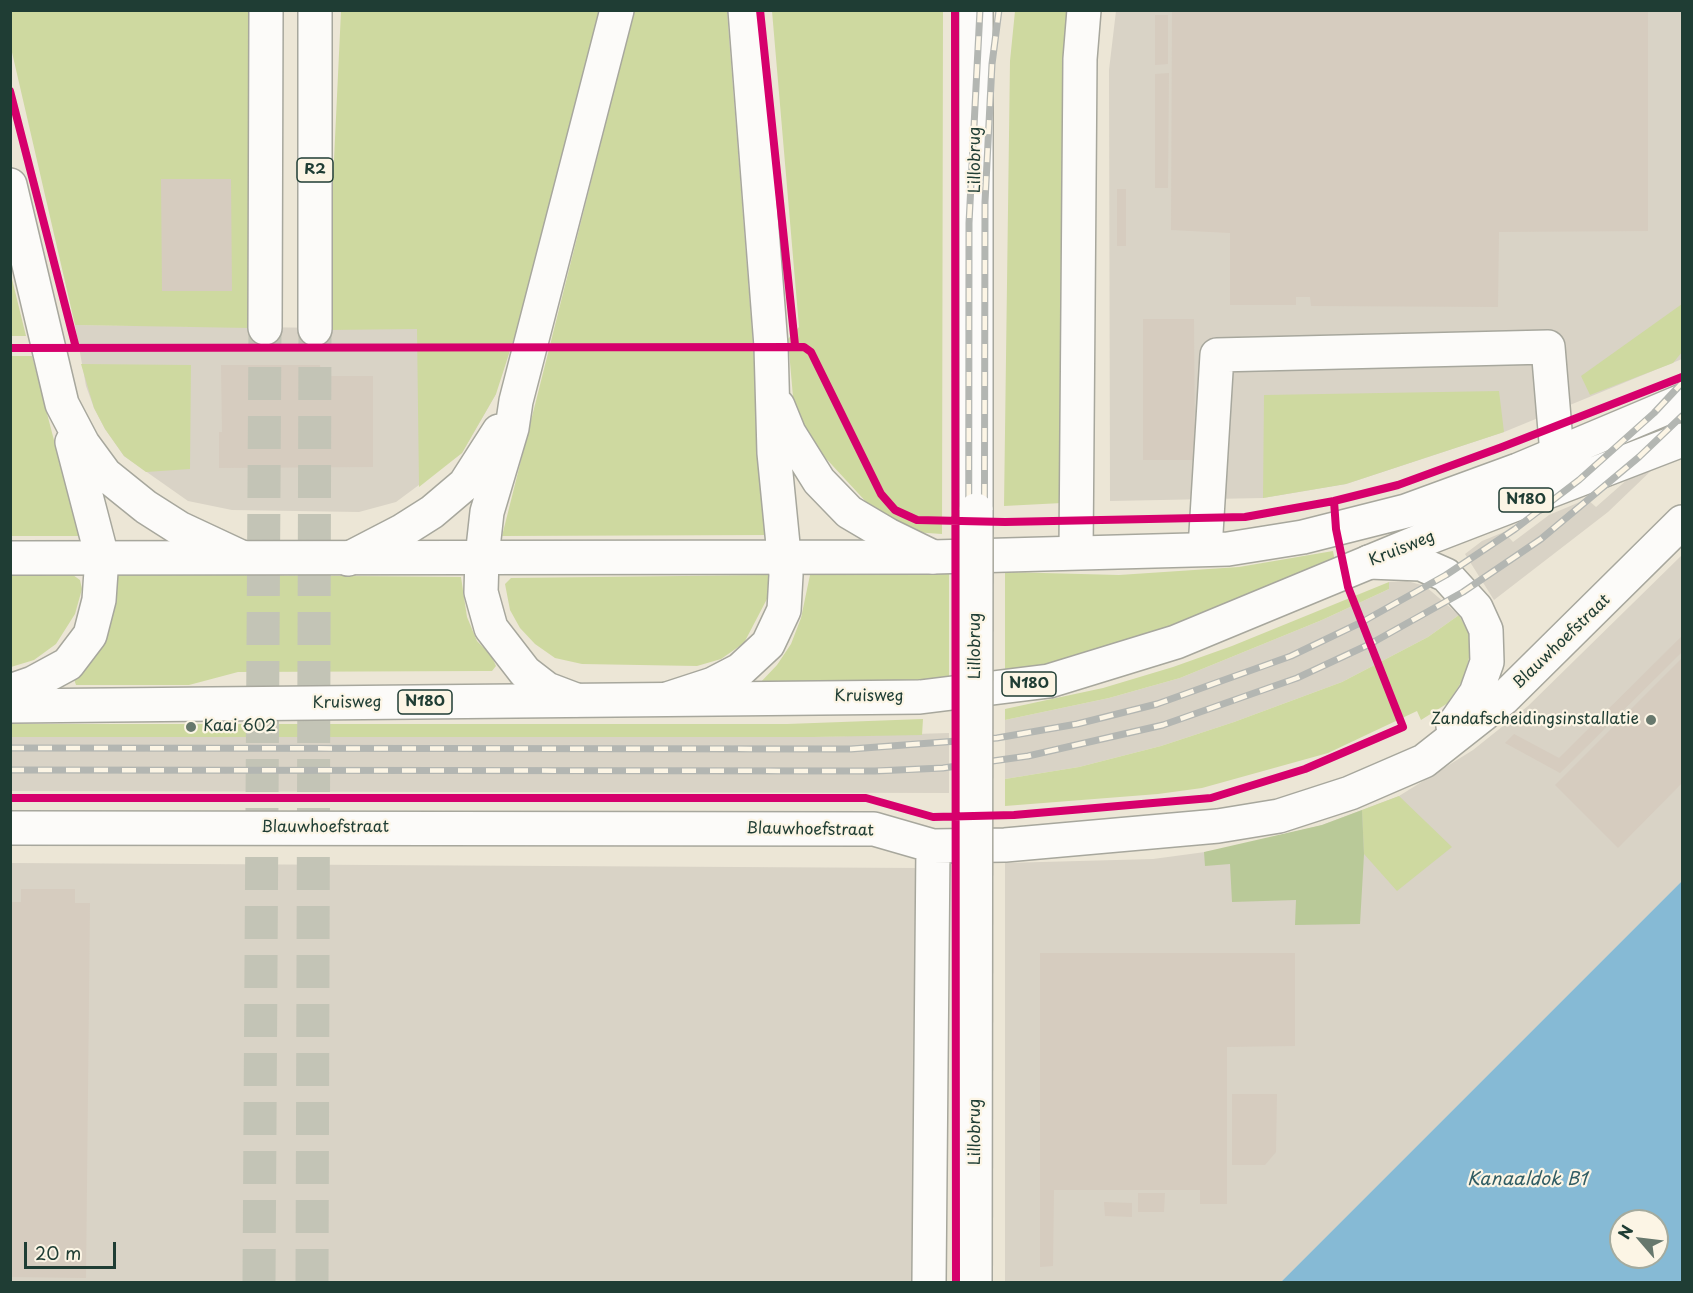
<!DOCTYPE html>
<html>
<head>
<meta charset="utf-8">
<style>
  body { margin:0 }
  #map { position:relative; width:1693px; height:1293px; overflow:hidden; background:#ece6d6; font-family:"Playpen Sans",sans-serif }
  canvas { display:block }
  .frame { position:absolute; inset:0; border:12px solid #1f3d34; pointer-events:none }
  .north { position:absolute; left:1609px; top:1209px; width:60px; height:60px; box-sizing:border-box; background:#fcf5e5; border:2px solid #a4ab9e; border-radius:50%; rotate:298deg; font-size:16px; font-weight:700; line-height:24px; text-align:center; color:#1f3d34 }
  .north::after { content:''; display:block; margin:auto; width:21px; height:27px; background:#67786d; clip-path:polygon(50% 0,100% 100%,50% 72%,0 100%) }
  .scale { position:absolute; left:24px; top:1242px; width:92px; height:27px; box-sizing:border-box; border:3px solid #1f3d34; border-top:0; padding-left:8px; font-size:18px; line-height:21px; white-space:nowrap; color:#1f3d34; -webkit-text-stroke:4px #fcf5e5; paint-order:stroke }
</style>
</head>
<body>
<div id="map">
<canvas width="1693" height="1293"></canvas>
<div class="frame"></div>
<div class="north">N</div>
<div class="scale">20 m</div>
</div>
<script>
const g = document.querySelector('canvas').getContext('2d');
g.lineJoin = 'round';
function fill(path, color) {
  g.fillStyle = color;
  g.fill(path, 'evenodd');
}
function shape(rows) {
  const path = new Path2D();
  for (const r of rows) {
    path.moveTo(r[0], r[1]);
    for (let i = 2; i < r.length; i += 2) path.lineTo(r[i], r[i + 1]);
  }
  return path;
}
function trace(path, color, width, dash) {
  g.strokeStyle = color;
  g.lineWidth = width;
  g.lineCap = dash ? 'butt' : 'round';
  g.setLineDash(dash || []);
  g.stroke(path);
}
function drawText(font, color, halo, rows, align = 'center') {
  g.font = font + ' "Playpen Sans",sans-serif';
  g.lineWidth = 4.5;
  g.setLineDash([]);
  g.textBaseline = 'middle';
  g.strokeStyle = halo;
  g.fillStyle = color;
  for (const [text, x, y, turn = 0] of rows) {
    g.save();
    g.translate(x, y);
    g.rotate((+turn || 0) * Math.PI / 180);
    g.textAlign = isNaN(turn) ? turn : align;
    if (halo) g.strokeText(text, 0, 0);
    g.fillText(text, 0, 0);
    g.restore();
  }
}
fill(shape([
  [1116,11,1682,11,1682,359,1504,432,1346,484,1263,498,1110,501,1109,70],
  [75,325,417,329,496,394,462,453,396,502,359,512,232,510,188,501,124,456,105,429,94,408,86,386],
  [1656,466,1608,512,1494,600,1465,554,1482,541,1504,532,1513,542,1549,515,1587,499,1596,507,1629,478],
  [1682,555,1682,881,1281,1282,1005,1282,1005,863,1153,859,1220,850,1322,825,1399,796,1473,750,1528,706],
  [1407,581,1425,586,1459,615,1428,637,1342,682,1234,722,1161,746,1079,767,1005,779,1005,720,1109,698,1180,678,1322,620,1389,589,1389,582],
  [949,733,949,793,11,791,11,737,814,737],
  [11,863,917,868,915,1282,11,1282]
]), '#d9d3c6');
fill(shape([
  [10,11,250,11,250,328,75,325,11,48],
  [341,11,600,11,517,329,496,394,462,453,419,487,417,329,326,330],
  [634,11,727,11,768,535,502,536],
  [772,11,943,11,942,534,913,532,869,505,820,452,803,425,793,397,788,339,799,327],
  [1015,11,1068,11,1062,503,1004,506,1010,61],
  [10,275,11,275,26,336,11,336],
  [1682,304,1682,352,1673,363,1590,395,1581,376],
  [11,356,32,356,79,536,11,536],
  [81,364,191,365,190,469,146,472,124,456,105,429,94,408],
  [1499,391,1504,432,1346,484,1263,498,1264,395],
  [1333,551,1335,562,1178,629,1005,677,1005,572,1119,575,1239,567],
  [949,573,949,683,758,685,777,665,791,644,801,618,810,575],
  [117,574,461,577,467,617,477,641,491,655,496,666,492,671,482,671,238,672,189,685,76,685,74,679,112,610,117,587],
  [11,575,73,575,80,580,82,589,75,614,56,644,34,660,11,667],
  [769,575,768,597,744,643,721,659,697,666,582,664,555,658,535,644,520,628,510,610,505,584,511,578],
  [1389,582,1389,589,1322,620,1180,678,1109,698,1005,720,1005,709,1103,688,1173,667,1232,646],
  [1459,615,1469,634,1470,654,1464,678,1448,703,1421,720,1417,711,1328,753,1202,788,1158,794,1005,806,1005,779,1079,767,1161,746,1234,722,1342,682,1428,637],
  [923,719,922,735,814,737,10,737,11,724,787,724],
  [1399,796,1452,847,1397,891,1364,854,1362,810]
]), '#ced9a0');
fill(shape([
  [1362,810,1364,854,1360,924,1295,925,1296,900,1232,902,1230,864,1205,866,1204,852,1322,825]
]), '#b9c998');
fill(shape([
  [1682,881,1682,1282,1281,1282],
  [1621,1221,1657,1221,1657,1257,1621,1257]
]), '#86bad5');
fill(shape([
  [1172,10,1648,10,1648,231,1499,232,1498,307,1311,306,1310,297,1296,297,1296,305,1230,305,1230,233,1171,230],
  [1155,15,1168,15,1168,64,1155,65],
  [1169,73,1168,188,1155,188,1155,74],
  [161,179,231,179,232,291,162,291],
  [1117,189,1126,189,1126,246,1117,246],
  [1143,319,1194,319,1195,460,1143,460],
  [221,365,320,365,321,376,373,376,373,467,219,468,219,432,222,432],
  [1682,636,1682,652,1560,773,1505,743,1514,734,1559,758],
  [1682,658,1682,783,1618,848,1555,785],
  [21,889,75,889,75,903,90,903,86,1278,10,1277,10,902,21,902],
  [1040,953,1295,953,1295,1046,1227,1047,1227,1204,1200,1204,1200,1190,1054,1190,1053,1266,1040,1267],
  [1232,1094,1277,1094,1276,1152,1265,1165,1232,1165],
  [1138,1193,1165,1193,1164,1212,1138,1212],
  [1104,1202,1132,1203,1132,1217,1105,1216]
]), '#d6ccbf');
trace(shape([
  [259,1282,265,328],
  [312,1282,315,329]
]), '#c3c4b6', 33, [33, 16]);
const minor = shape([
  [976,10,976,510],
  [1205,549,1217,355,1548,347,1557,454],
  [1076,552,1080,59,1084,10],
  [1369,562,1421,564,1446,575,1476,608,1486,630,1487,662,1476,693,1453,726],
  [10,828,874,829,933,846,1005,845,1218,826,1279,816,1350,793,1424,761,1504,698,1682,522],
  [929,1282,933,846]
]);
const major = shape([
  [10,558,933,557,1228,549,1303,537,1406,511,1518,470,1682,401],
  [10,706,920,697,1049,681,1176,642,1425,539,1682,440]
]);
const highway = shape([
  [10,185,62,404,83,444,105,474,146,507,179,528,241,557],
  [265,328,266,10],
  [315,329,315,10],
  [778,406,789,433,819,481,849,512,888,535,933,557],
  [348,559,402,531,432,512,465,484,499,431],
  [10,691,33,683,68,664,90,635,99,600,102,557,72,442],
  [667,699,713,684,740,670,768,644,784,610,786,575,774,453,771,346,745,10],
  [576,700,547,689,525,672,491,628,481,592,482,557,487,512,512,428,516,401,617,10]
]);
trace(minor, '#a7a79d', 36);
trace(major, '#a7a79d', 36);
trace(highway, '#a7a79d', 36);
trace(minor, '#fcfbf9', 33);
trace(major, '#fcfbf9', 33);
trace(highway, '#fcfbf9', 33);
const rail = shape([
  [10,748,851,749,997,738,1077,724,1157,704,1291,656,1362,622,1446,575,1515,529,1579,480,1654,413,1682,383],
  [10,770,875,771,943,768,1028,756,1163,725,1297,678,1370,644,1463,592,1541,539,1639,457,1682,416],
  [968,1282,969,223,980,10],
  [983,1282,985,202,992,64,999,10]
]);
trace(rail, '#b3b6b2', 7);
trace(rail, '#fcf5e5', 4.5, [14]);
const minorBridge = shape([
  [975,1282,976,510]
]);
trace(minorBridge, '#a7a79d', 36, []);
trace(minorBridge, '#fcfbf9', 33);
trace(shape([
  [760,10,795,345],
  [955,10,956,1282],
  [10,91,76,348],
  [10,348,804,347,811,352,881,494,895,510,917,520,1005,522,1245,517,1334,501,1398,485,1502,447,1682,377],
  [10,798,866,798,933,817,1014,815,1211,798,1305,769,1403,727,1348,587,1336,529,1334,501]
]), '#d6006c', 8);
for (const [x, y, r, color] of [
  [1651,720,6,"#67786d"],
  [191,727,6,"#67786d"]
]) {
  const dot = new Path2D();
  dot.arc(x, y, r, 0, 2 * Math.PI);
  g.fillStyle = color;
  g.fill(dot);
  trace(dot, '#fcf5e5', 2);
}
for (const [x, y, w] of [
  [315,170,36],
  [1526,500,54],
  [1029,684,54],
  [425,702,54]
]) {
  const box = new Path2D();
  box.roundRect(x - w / 2, y - 12, w, 24, 4.5);
  g.fillStyle = '#fcf5e5';
  g.fill(box);
  trace(box, '#1f3d34', 1.5);
}
drawText('bold 15px', '#1f3d34', null, [
  ["R2",315,170],
  ["N180",1526,500],
  ["N180",1029,684],
  ["N180",425,702]
]);
drawText('16px', '#1f3d34', '#fcf5e5', [
  ["Lillobrug",976,160,-90],
  ["Kruisweg",1402,549,-22],
  ["Blauwhoefstraat",1562,642,-44],
  ["Lillobrug",976,646,-90],
  ["Kruisweg",869,697],
  ["Kruisweg",347,703,-1],
  ["Blauwhoefstraat",325,828],
  ["Blauwhoefstraat",810,830,1],
  ["Lillobrug",976,1132,-90]
]);
drawText('16px', '#1f3d34', '#fcf5e5', [
  ["Zandafscheidingsinstallatie",1639,720],
  ["Kaai 602",203,727,"left"]
], 'right');
drawText('italic 18px', '#315d64', '#fcf5e5', [
  ["Kanaaldok B1",1527,1180]
]);
</script>
</body>
</html>
